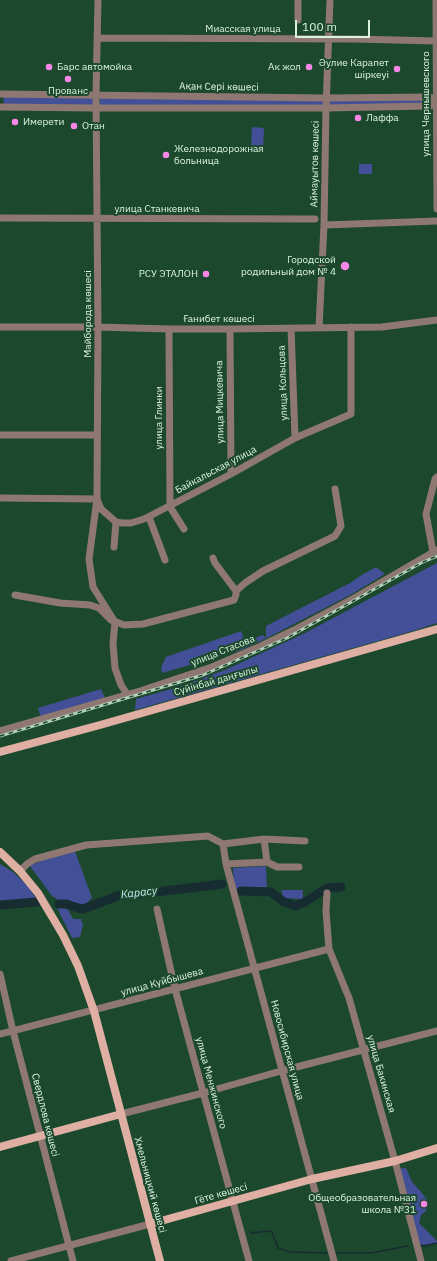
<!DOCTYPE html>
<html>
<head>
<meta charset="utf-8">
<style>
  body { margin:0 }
  #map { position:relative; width:437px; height:1261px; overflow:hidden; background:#1c492d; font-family:"IBM Plex Sans",sans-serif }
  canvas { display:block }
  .scale { position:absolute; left:295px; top:20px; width:75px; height:18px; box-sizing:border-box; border:2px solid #dbf3e1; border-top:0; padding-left:5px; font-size:12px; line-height:14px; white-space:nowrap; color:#dbf3e1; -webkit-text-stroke:3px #1c492d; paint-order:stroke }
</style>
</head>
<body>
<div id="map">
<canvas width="437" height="1261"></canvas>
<div class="scale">100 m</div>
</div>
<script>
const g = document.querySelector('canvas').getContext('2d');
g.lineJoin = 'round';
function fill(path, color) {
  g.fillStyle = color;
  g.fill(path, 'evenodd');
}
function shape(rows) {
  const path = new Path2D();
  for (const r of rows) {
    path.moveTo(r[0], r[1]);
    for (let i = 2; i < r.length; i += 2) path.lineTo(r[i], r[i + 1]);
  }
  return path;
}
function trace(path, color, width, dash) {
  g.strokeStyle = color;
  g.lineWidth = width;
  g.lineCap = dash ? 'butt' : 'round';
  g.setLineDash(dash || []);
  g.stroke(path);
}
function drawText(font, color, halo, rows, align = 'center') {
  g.font = font + ' "IBM Plex Sans",sans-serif';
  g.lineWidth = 4;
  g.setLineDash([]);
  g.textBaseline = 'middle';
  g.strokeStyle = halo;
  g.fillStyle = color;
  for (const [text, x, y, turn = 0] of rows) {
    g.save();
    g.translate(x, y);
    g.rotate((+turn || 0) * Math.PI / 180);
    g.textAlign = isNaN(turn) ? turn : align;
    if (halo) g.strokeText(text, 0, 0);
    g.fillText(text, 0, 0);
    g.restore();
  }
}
fill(shape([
  [3,96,93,97,93,105,4,104],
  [100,97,324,100,323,106,100,105],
  [428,99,432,103,328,106,329,100],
  [252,127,264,128,263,150,251,150],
  [359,164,372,164,372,174,359,174],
  [437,563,437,623,413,631,135,710,136,699,182,686,225,670,303,634],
  [376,567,385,574,352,594,267,638,241,650,162,673,161,668,166,657,241,631,245,642,263,635,266,638,266,626,352,582,360,576],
  [101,689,105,698,41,718,38,708],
  [75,851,92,898,82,907,60,901,52,896,30,866,49,857],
  [0,864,13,872,27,885,36,898,0,901],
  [266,866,267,887,234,889,233,868],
  [282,890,303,890,303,899,282,898],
  [57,908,67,908,73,919,81,919,83,925,80,937,72,938],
  [406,1168,412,1182,422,1193,428,1201,426,1211,421,1215,419,1223,437,1241,437,1243,428,1245,418,1244,395,1169]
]), '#434f96');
trace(shape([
  [250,1231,251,1233,268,1231,272,1232,278,1248,290,1252,327,1253],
  [419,1245,424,1246,437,1243],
  [336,1253,371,1253,408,1246]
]), '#162c31', 1.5);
trace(shape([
  [241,891,271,892,284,902,296,906,305,902,327,888,341,887],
  [59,904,66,904,81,909,86,908,120,895,140,894,222,884],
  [0,905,37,902]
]), '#162c31', 9);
trace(shape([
  [98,0,96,95,98,327,97,499,89,559,93,587,115,622,113,643,115,668,121,685,127,694],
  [436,0,437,209],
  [298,20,298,0],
  [97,38,354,39,436,41],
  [0,94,326,98,430,97,436,103],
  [0,107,96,108,326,108,430,106,437,103],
  [0,218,315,219],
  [324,225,437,221],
  [0,327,98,327,169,329,230,329,382,327,437,320],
  [291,328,295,438],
  [319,328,324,225,326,108,330,0],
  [169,329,170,507,184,529],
  [230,329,231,474],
  [0,435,96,435],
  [0,498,97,499],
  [97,499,101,509,116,522,122,523,131,523,144,519,231,474,295,438,351,414,351,327],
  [149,517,165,560],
  [114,547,116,522],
  [433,552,426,514,435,479,437,477],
  [236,591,245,583,263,571,335,536,341,526,335,489],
  [15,595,60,603,90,605,99,608,111,620,124,625,143,624,234,600,236,595,236,591,215,563,213,558],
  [0,731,140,691,212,667,261,646,294,630,356,597,437,550],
  [223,844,226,864,334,1261],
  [267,862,277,867,299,867],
  [226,864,267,862,264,839],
  [20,871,27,864,35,859,86,845,208,836,223,844,264,839,305,841],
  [327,893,326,911,329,949,349,998,395,1161,421,1261],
  [157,909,175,989,249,1261],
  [0,974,13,1031,73,1261],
  [0,1034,329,949],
  [121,1114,203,1093,281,1071,437,1031],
  [11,1261,150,1224]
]), '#8f7872', 7);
trace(shape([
  [0,752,100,725,437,629],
  [0,852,20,871,38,893,63,935,78,966,94,1011,160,1261],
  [0,1147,121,1114],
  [150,1224,312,1179,395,1161,437,1148]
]), '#dfafa4', 8);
const rail = shape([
  [0,736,203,675,287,638,421,563,437,556]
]);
trace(rail, '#b2cfbb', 3);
trace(rail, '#1c492d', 1.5, [4.5]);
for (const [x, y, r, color] of [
  [49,67,4,"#fa87e7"],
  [309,67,4,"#fa87e7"],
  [397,69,4,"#fa87e7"],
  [68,79,4,"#fa87e7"],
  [358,118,4,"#fa87e7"],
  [15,122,4,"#fa87e7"],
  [74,126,4,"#fa87e7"],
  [166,155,4,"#fa87e7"],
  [345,266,5,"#fa87e7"],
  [206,274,4,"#fa87e7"],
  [424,1204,4,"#fa87e7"]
]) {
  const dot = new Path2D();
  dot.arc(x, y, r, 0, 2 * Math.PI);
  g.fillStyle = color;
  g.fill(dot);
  trace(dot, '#1c492d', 1.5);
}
drawText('10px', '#dbf3e1', '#1c492d', [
  ["Миасская улица",243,29],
  ["Ақан Сері көшесі",219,87,1],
  ["улица Чернышевского",426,104,-90],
  ["Аймауытов көшесі",315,164,-89],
  ["улица Станкевича",157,209],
  ["Майборода көшесі",88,314,-90],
  ["Ғанибет көшесі",219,319],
  ["улица Кольцова",283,383,-92],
  ["улица Мицкевича",220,402,-91],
  ["улица Глинки",159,418,-90],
  ["Байкальская улица",216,470,-28],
  ["улица Стасова",223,651,-22],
  ["Сүйінбай даңғылы",216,681,-16],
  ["улица Куйбышева",162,982,-15],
  ["Новосибирская улица",287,1050,75],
  ["улица Бакинская",381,1074,74],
  ["улица Менжинского",211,1083,75],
  ["Свердлова көшесі",45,1115,76],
  ["Хмельницкий көшесі",150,1185,75],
  ["Гёте көшесі",221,1194,-16]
]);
drawText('10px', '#dbf3e1', '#1c492d', [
  ["Әулие Карапет",389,63],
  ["шіркеуі",389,75],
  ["Барс автомойка",57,67,"left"],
  ["Ак жол",301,67],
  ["Прованс",68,91,"center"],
  ["Лаффа",366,118,"left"],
  ["Имерети",23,122,"left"],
  ["Отан",82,126,"left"],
  ["Железнодорожная",174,149,"left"],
  ["больница",174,161,"left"],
  ["Городской",336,260],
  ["родильный дом № 4",336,272],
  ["РСУ ЭТАЛОН",198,274],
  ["Общеобразовательная",416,1198],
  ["школа №31",416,1210]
], 'right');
drawText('italic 11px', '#c9eaf1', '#1c492d', [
  ["Карасу",139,893,-7]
]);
</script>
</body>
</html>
